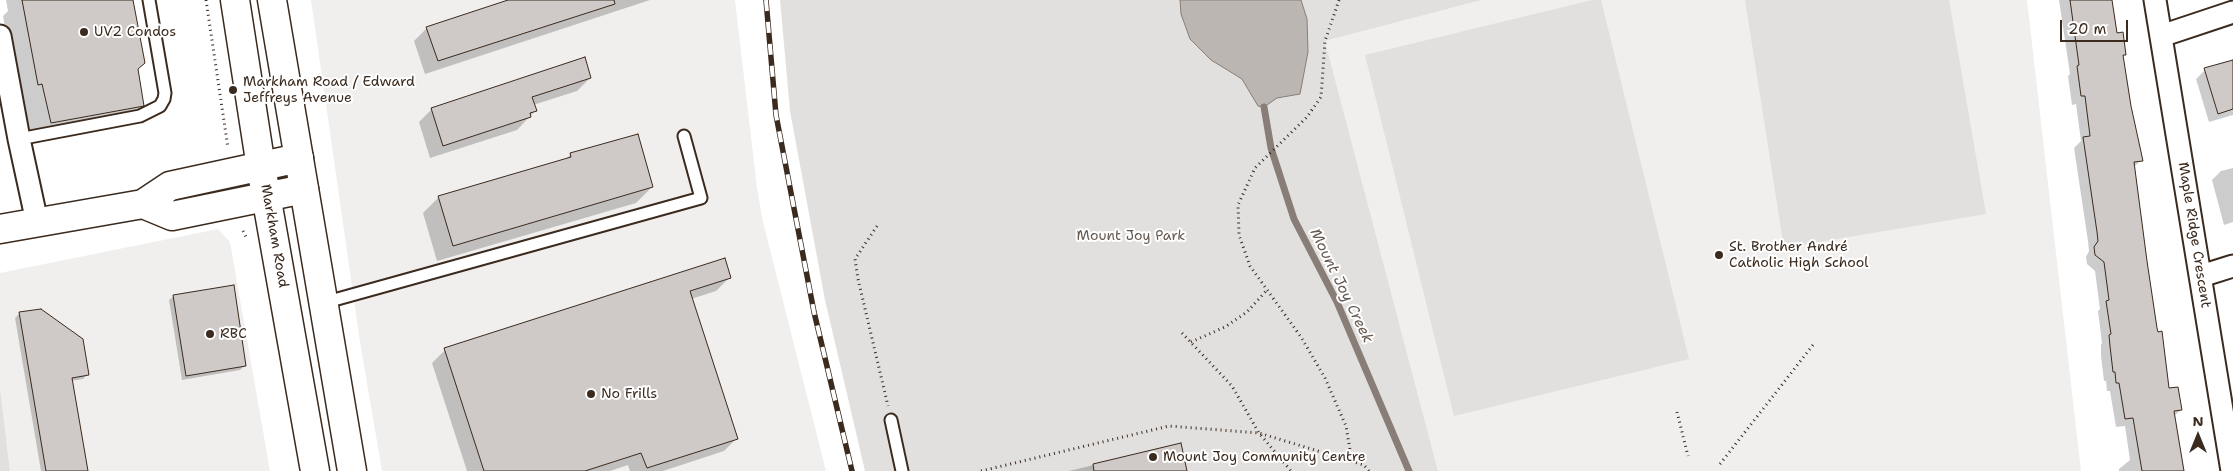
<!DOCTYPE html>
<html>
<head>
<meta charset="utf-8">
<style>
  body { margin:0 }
  #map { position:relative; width:2233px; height:471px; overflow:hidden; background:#fff; font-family:"Shantell Sans",sans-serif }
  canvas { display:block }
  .north { position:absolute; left:2173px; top:411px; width:50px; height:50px; -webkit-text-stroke:4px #fff; paint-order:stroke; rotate:0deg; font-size:14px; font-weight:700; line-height:20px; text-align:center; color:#3b2a1e }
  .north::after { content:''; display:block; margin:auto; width:18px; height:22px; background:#3b2a1e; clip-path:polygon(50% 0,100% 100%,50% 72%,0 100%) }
  .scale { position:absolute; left:2060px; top:20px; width:68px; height:22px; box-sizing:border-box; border:2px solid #3b2a1e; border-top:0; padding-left:6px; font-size:15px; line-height:18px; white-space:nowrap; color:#3b2a1e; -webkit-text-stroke:4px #fff; paint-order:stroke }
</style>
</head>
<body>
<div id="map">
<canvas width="2233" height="471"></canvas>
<div class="north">N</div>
<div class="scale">20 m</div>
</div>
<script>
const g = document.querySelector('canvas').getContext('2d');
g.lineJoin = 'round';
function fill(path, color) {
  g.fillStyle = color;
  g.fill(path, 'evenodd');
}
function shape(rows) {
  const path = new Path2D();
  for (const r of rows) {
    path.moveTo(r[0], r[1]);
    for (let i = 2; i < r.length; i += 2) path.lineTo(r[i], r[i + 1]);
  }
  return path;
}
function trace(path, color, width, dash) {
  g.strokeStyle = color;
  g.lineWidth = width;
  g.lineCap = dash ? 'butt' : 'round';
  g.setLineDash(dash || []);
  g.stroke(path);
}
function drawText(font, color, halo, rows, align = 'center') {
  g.font = font + ' "Shantell Sans",sans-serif';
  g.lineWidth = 4;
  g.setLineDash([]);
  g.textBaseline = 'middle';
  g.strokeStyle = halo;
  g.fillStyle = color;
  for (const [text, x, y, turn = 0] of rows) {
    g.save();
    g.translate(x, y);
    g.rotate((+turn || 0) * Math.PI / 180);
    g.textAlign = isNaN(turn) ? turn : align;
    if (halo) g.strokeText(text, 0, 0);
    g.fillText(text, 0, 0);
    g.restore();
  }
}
fill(shape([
  [311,0,735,0,757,188,763,222,826,471,382,471,360,342],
  [1482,0,2027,0,2081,471,1438,471,1325,41],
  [218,229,230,242,270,471,10,471,0,388,0,273]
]), '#f1efee');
fill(shape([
  [780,0,1482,0,1325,41,1438,471,865,471,825,300,790,111],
  [1592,0,1601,0,1689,359,1454,416,1365,55],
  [1745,0,1949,0,1986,214,1784,248],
  [0,388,10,471,0,471]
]), '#e2e0de');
const water = shape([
  [1180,0,1301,0,1307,19,1308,52,1300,94,1277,98,1264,107,1258,106,1242,79,1211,60,1190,39,1181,14,1180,0]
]);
fill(water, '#bcb6b3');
trace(water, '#887e77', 1);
fill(shape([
  [6,0,132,0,136,70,143,105,123,125,32,141,23,103,18,104,3,16,8,11],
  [512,0,650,0,425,74,414,41,427,28],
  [2059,0,2110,0,2116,34,2125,55,2122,57,2130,106,2141,160,2133,168,2156,328,2168,390,2181,410,2174,416,2184,471,2119,471,2119,469,2130,460,2125,426,2116,427,2110,391,2107,391,2106,381,2104,381,2101,356,2101,345,2102,343,2098,311,2100,309,2095,271,2087,264,2086,257,2089,251,2088,241,2074,148,2081,141,2076,104,2072,105,2068,76,2070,74],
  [2233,60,2233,115,2209,122,2196,79,2205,70],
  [590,78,577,91,533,105,535,111,517,130,430,158,419,122,432,109],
  [571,154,652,187,636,203,437,261,423,213,439,197,565,160],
  [2233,168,2233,222,2224,225,2212,180,2221,171],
  [729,278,716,291,691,299,737,438,724,451,663,471,630,471,628,465,610,471,467,471,432,363,445,350],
  [174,296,245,365,240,370,182,380,169,300],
  [41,310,87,375,83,379,71,381,86,471,41,471,15,318,19,314],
  [1180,444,1186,471,1069,471]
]), '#0003');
trace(shape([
  [1264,107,1271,148,1294,219,1337,302,1409,471]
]), '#887e77', 7);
const building = shape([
  [22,0,133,0,145,63,138,69,144,106,51,123,42,84,38,85,22,0],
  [508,0,614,0,615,4,438,61,426,27,508,0],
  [2070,0,2112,0,2117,33,2123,32,2126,55,2123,55,2131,106,2143,161,2134,162,2147,261,2157,328,2158,332,2162,331,2169,388,2178,387,2182,410,2174,411,2184,471,2142,471,2133,418,2125,419,2119,383,2116,383,2115,372,2113,372,2110,346,2109,335,2111,334,2106,301,2109,300,2104,262,2095,255,2094,247,2098,241,2097,232,2083,137,2090,136,2085,96,2081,96,2077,66,2079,65,2070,0],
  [585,57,591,78,532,97,537,111,530,113,531,117,443,146,431,108,585,57],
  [2233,60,2233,109,2218,114,2204,68,2233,60],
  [638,134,653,187,453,246,438,196,571,157,570,153,638,134],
  [725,258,731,278,690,291,738,439,647,468,641,453,585,471,484,471,444,348,725,258],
  [234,285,246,366,186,376,173,295,234,285],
  [41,309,83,339,89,375,72,378,88,471,46,471,19,312,41,309],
  [1181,443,1187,471,1094,471,1093,464,1181,443]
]);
fill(building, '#cfcac7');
trace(building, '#3b2a1e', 1);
const service = shape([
  [19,139,140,116,160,106,164,99,165,93,149,0],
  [323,303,701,198,684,136],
  [891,420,902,471]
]);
const minor = shape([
  [2155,0,2232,471],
  [0,36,19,139,37,222],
  [2161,36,2233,12],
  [2201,276,2233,266]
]);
const tertiary = shape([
  [143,204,172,216,304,189],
  [0,229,143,204,170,186,299,158]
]);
const primary = shape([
  [235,0,261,167,315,471],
  [272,0,352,471]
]);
trace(service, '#3b2a1e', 15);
trace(minor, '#3b2a1e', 25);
trace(tertiary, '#3b2a1e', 31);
trace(primary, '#3b2a1e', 31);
trace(shape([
  [206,0,228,148],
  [1339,0,1325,41,1321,97,1307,117,1255,168,1238,205,1239,235,1250,266,1301,337,1325,378,1346,426,1352,462],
  [877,226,855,259,858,279,888,406],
  [243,231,247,239],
  [1182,333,1232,386,1259,433,1291,471],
  [1191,342,1225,327,1247,312,1267,290],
  [1677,412,1688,456],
  [1720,464,1813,345],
  [981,471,1169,426,1259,433,1364,465,1369,471]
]), '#3b2a1e', 3, [1, 4]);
trace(service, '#fff', 11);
trace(minor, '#fff', 21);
trace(tertiary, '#fff', 28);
trace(primary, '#fff', 28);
const rail = shape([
  [766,0,776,115,814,312,852,471]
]);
trace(rail, '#3b2a1e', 5.5);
trace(rail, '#fff', 4, [11]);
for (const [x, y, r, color] of [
  [84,32,5,"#3b2a1e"],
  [233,90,5,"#3b2a1e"],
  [1719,255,5,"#3b2a1e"],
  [210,334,5,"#3b2a1e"],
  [591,394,5,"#3b2a1e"],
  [1153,457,5,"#3b2a1e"]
]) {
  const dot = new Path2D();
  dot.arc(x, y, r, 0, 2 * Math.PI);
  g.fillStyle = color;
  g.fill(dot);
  trace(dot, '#fff', 2);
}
drawText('14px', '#3b2a1e', '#fff', [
  ["UV2 Condos",94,32],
  ["Markham Road / Edward",243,82],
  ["Jeffreys Avenue",243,98],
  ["St. Brother André",1729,247],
  ["Catholic High School",1729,263],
  ["RBC",220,334],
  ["No Frills",601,394],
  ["Mount Joy Community Centre",1163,457]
], 'left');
drawText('14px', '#3b2a1e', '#fff', [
  ["Maple Ridge Crescent",2194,235,81],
  ["Markham Road",274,236,80]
]);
drawText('14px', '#65584e', '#fff', [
  ["Mount Joy Park",1131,236]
]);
drawText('italic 15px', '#685b52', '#fff', [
  ["Mount Joy Creek",1341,286,64]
]);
</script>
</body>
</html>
